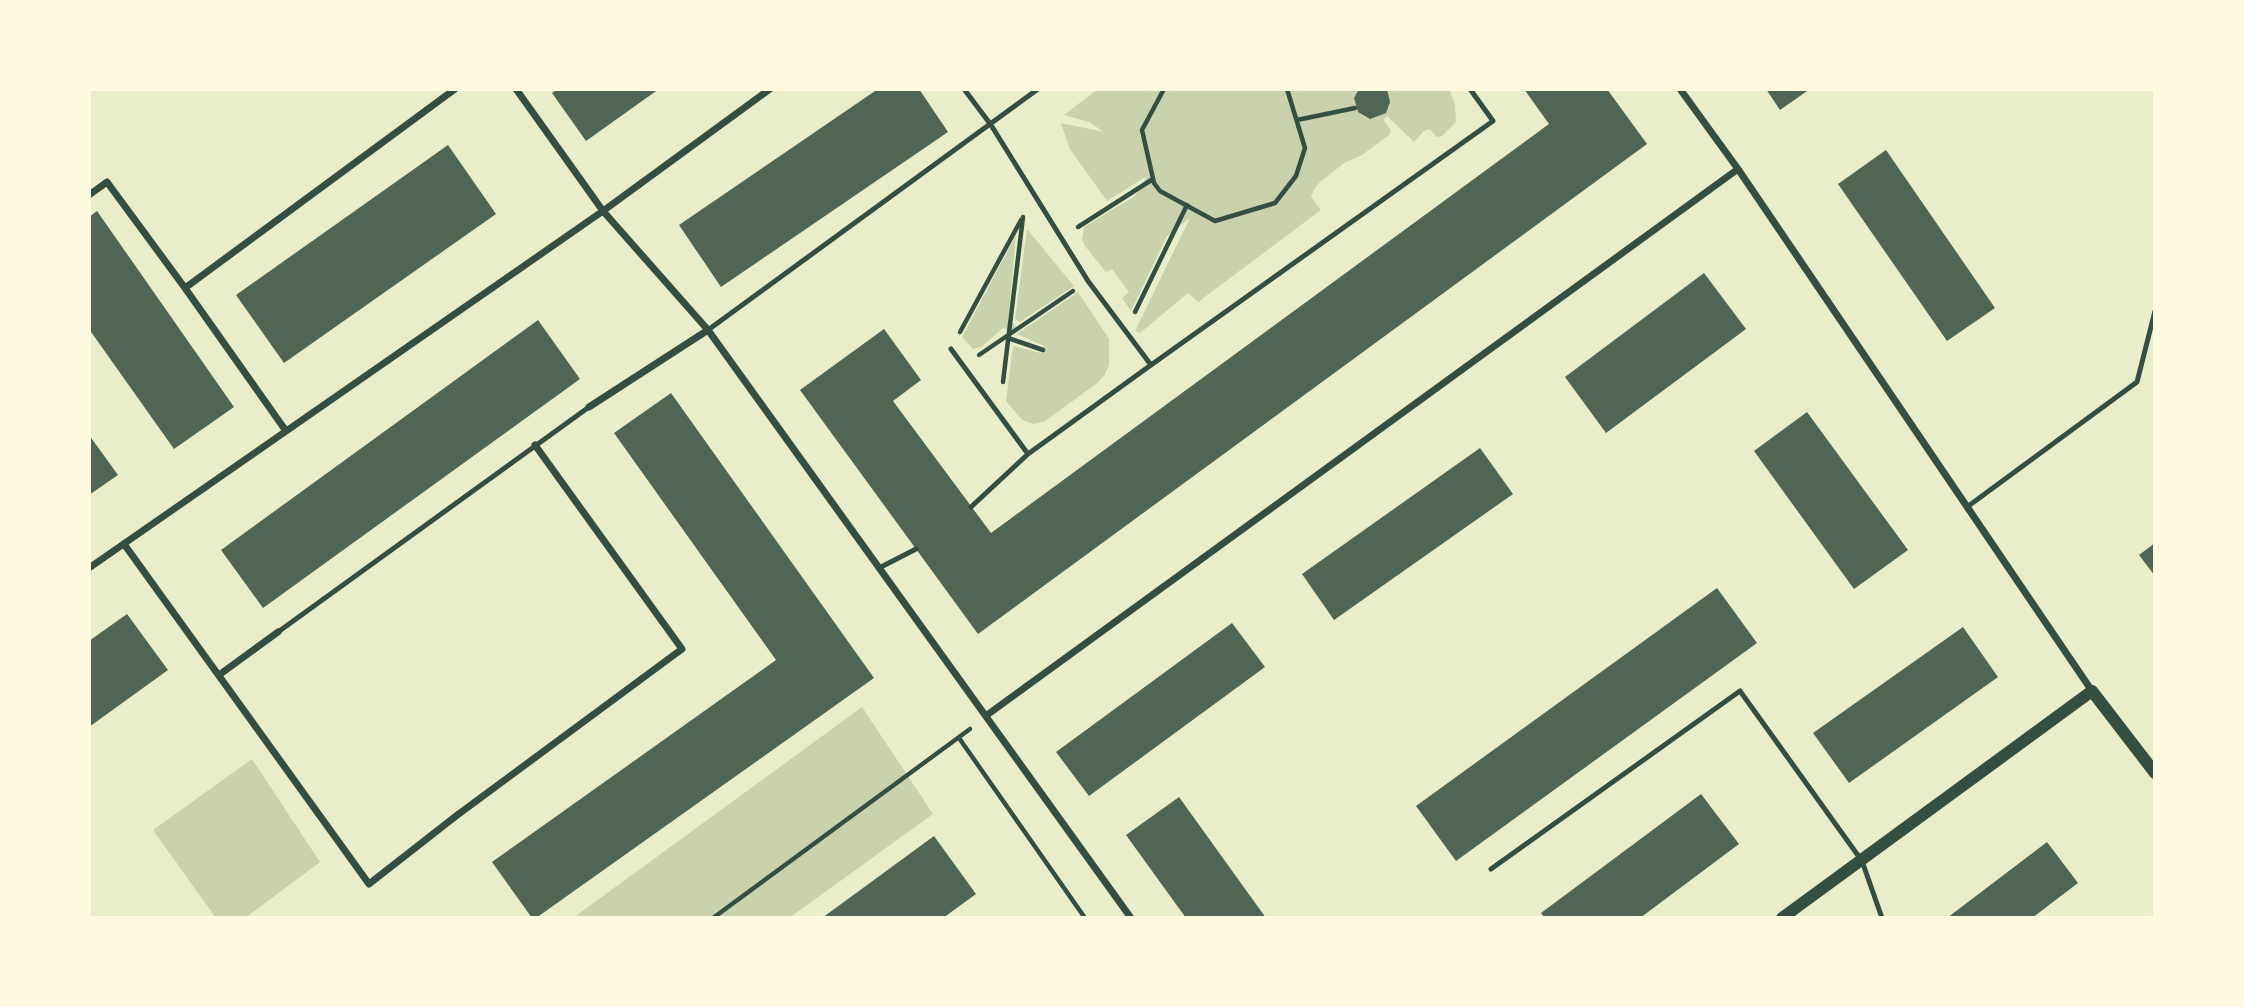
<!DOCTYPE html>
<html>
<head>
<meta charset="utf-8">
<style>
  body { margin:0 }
  #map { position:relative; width:2244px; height:1007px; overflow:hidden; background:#e9edc9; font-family:"Libre Baskerville",serif }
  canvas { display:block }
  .frame { position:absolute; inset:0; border:91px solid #fefae0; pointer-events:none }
</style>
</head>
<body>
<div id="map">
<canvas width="2244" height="1007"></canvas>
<div class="frame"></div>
</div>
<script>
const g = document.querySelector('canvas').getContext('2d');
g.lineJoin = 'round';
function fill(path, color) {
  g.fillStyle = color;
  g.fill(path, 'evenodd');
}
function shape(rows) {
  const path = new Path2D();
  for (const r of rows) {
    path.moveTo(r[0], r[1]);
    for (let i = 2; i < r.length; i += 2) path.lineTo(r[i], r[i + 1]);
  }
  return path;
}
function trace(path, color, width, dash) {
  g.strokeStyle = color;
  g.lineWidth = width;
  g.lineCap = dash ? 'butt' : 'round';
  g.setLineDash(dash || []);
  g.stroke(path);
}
fill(shape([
  [1098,89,1449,89,1455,105,1456,122,1442,136,1436,137,1430,129,1424,131,1414,142,1387,116,1383,120,1391,130,1389,135,1362,155,1344,163,1319,183,1314,190,1311,197,1321,210,1198,302,1188,293,1140,333,1135,331,1190,218,1167,236,1131,311,1122,298,1129,292,1112,269,1106,272,1085,246,1082,239,1084,227,1135,196,1147,176,1107,201,1070,149,1061,123,1104,132,1089,122,1064,115],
  [1027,229,1074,286,1020,322,1015,319],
  [1016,235,1008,321,1014,324,1015,328,1011,331,1003,328,981,347,973,349,962,337],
  [1078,292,1109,339,1109,365,1104,376,1096,384,1045,421,1034,424,1022,420,1006,401,1013,346,1041,353,1044,346,1017,334],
  [862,707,933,814,789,918,573,918],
  [252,759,320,862,245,918,216,918,153,830]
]), '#cad2ad');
fill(shape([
  [557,89,659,89,586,141,552,93],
  [878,89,919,89,948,132,721,287,679,225],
  [1359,89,1387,89,1390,102,1386,113,1370,119,1358,112,1354,98],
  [1524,89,1607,89,1647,144,978,634,800,390,884,329,921,380,893,401,991,533,1549,124],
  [1766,89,1810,89,1780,110],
  [448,145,496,214,284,363,236,295],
  [1886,150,1995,308,1947,341,1838,184],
  [97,211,234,407,174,449,89,329,89,217],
  [1704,273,1746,329,1606,433,1565,377],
  [538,320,580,379,263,608,221,550],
  [671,393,874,678,536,918,532,918,492,862,776,660,614,433],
  [1807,412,1908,550,1854,589,1754,451],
  [89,435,118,475,89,495],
  [1480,448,1513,494,1334,620,1302,574],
  [2155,543,2155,576,2139,555],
  [1717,588,1757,643,1456,861,1416,806],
  [127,614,168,670,89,727,89,641],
  [1232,623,1265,667,1089,796,1056,752],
  [1963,627,1998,677,1849,783,1813,733],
  [1701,794,1739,844,1640,918,1545,918,1541,913],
  [1179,797,1266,918,1186,918,1126,835],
  [934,836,976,894,943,918,822,918],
  [2047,842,2078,883,2032,918,1947,918]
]), '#4f6655');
trace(shape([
  [1164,89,1142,130,1154,183,1160,191,1215,221,1275,203,1296,176,1305,148,1287,89],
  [1297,120,1355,108],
  [1078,227,1153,179],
  [1135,312,1187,205],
  [960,332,1021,220],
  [1008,338,1043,350],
  [979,355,1073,291],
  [1003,382,1023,217],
  [959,738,1085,918],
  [713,918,970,729]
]), '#344e41', 4.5);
trace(shape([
  [708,330,1038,89],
  [951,349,1028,454,1151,365,1088,281,991,125,964,89],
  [1151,365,1493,121,1470,89],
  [971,507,1028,454],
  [1967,507,2137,382,2155,311],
  [881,567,916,549],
  [278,632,589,407],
  [1491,869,1740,691,1862,861,1882,918]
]), '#344e41', 5);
trace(shape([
  [516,89,603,211,708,330,1131,918],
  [1680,89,1738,169,2092,691],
  [89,195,107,182,185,288],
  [589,407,708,330],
  [286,431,185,288,455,89],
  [124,544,369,884,456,816,682,649,535,445],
  [89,568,603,211,770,89],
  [219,675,278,632],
  [987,715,1738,169]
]), '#344e41', 7);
trace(shape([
  [1782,918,2092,691,2155,773]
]), '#344e41', 12);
</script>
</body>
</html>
